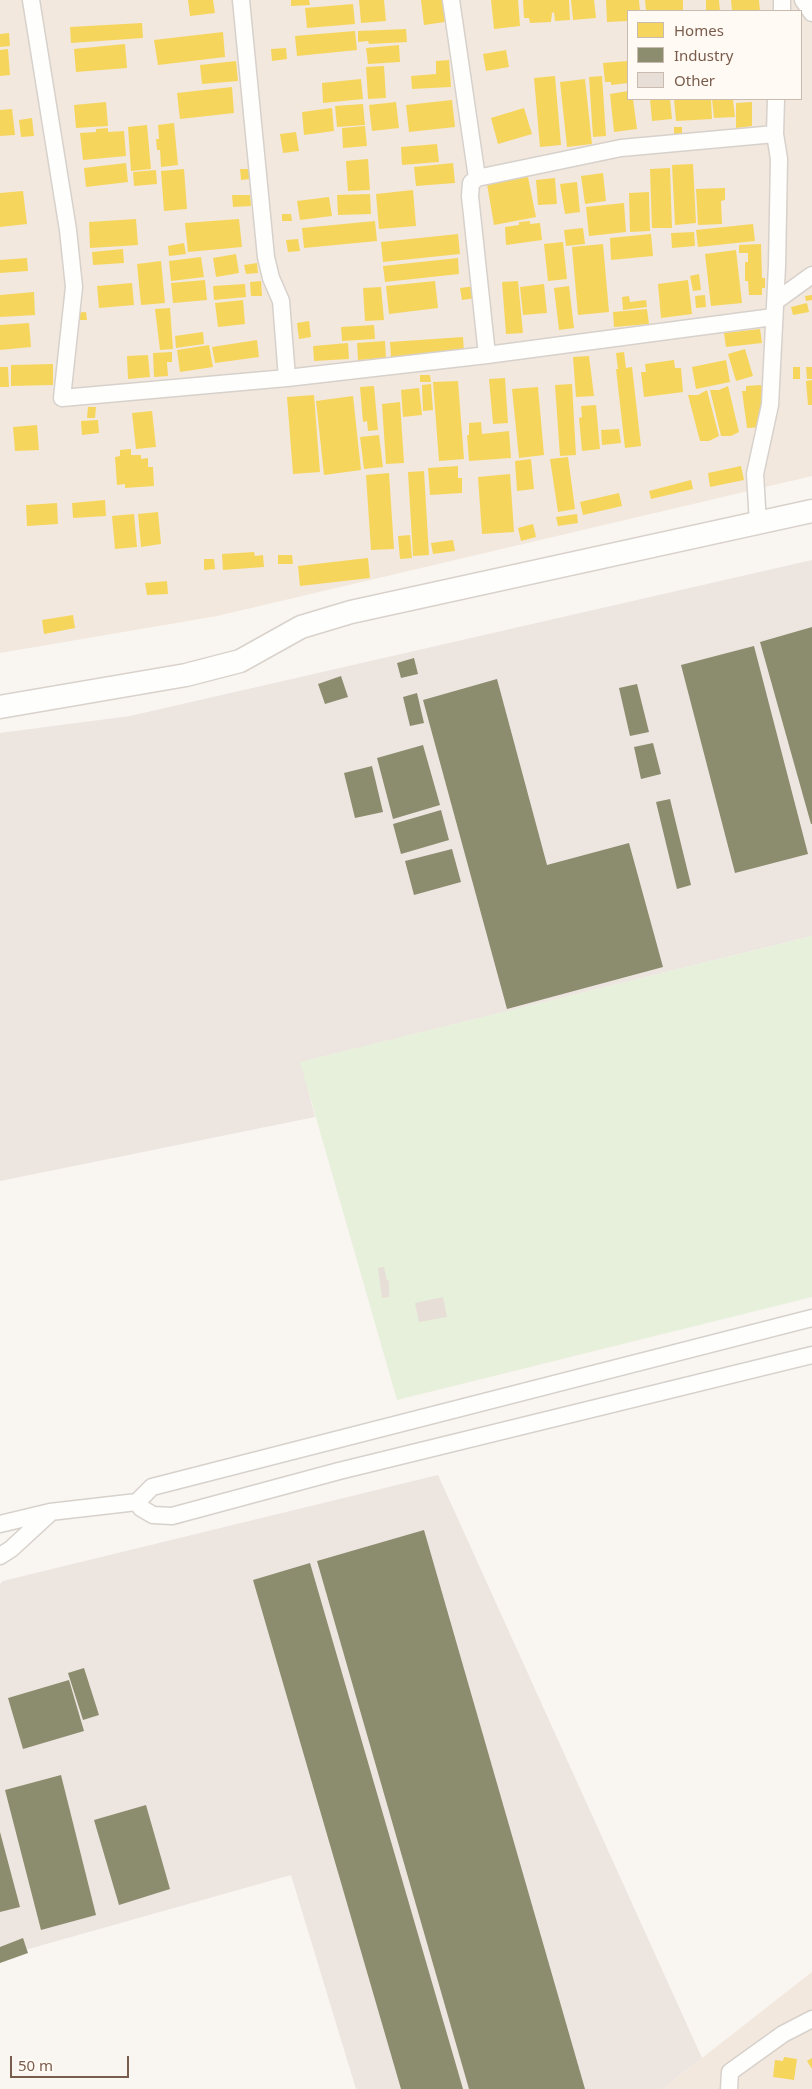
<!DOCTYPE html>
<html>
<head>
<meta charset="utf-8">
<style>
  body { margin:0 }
  #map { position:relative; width:812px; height:2089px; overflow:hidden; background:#f9f5f0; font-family:"Noto Sans",sans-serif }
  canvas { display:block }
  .legend { position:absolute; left:627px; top:10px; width:175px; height:90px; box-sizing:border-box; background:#fffaf3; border:1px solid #cabbb1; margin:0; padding:6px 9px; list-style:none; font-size:15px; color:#7a5c4d }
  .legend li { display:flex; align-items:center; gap:10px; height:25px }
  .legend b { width:25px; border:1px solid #cabbb1 }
  .scale { position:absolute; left:10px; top:2056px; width:119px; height:22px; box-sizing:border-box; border:2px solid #7a5c4d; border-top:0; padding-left:6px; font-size:15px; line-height:18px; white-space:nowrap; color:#7a5c4d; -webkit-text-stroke:4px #fffaf3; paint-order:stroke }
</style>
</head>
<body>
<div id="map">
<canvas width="812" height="2089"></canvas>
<ul class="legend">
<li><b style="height:14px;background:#f6d55c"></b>Homes</li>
<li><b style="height:14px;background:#8c8c6e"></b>Industry</li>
<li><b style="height:14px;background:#e6ded7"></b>Other</li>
</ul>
<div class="scale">50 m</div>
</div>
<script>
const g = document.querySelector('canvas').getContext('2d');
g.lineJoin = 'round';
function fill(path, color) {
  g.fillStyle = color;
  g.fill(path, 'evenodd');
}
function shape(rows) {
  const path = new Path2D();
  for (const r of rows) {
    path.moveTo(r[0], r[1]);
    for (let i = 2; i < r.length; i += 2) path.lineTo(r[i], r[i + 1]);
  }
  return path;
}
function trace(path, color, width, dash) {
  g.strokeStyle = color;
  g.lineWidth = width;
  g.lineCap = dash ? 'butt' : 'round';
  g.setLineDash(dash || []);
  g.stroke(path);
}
fill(shape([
  [0,0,812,0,812,476,217,616,0,653],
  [628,11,801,11,801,99,628,99],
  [812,1972,812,2089,662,2089,702,2058]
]), '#f2e8de');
fill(shape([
  [812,560,812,936,301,1062,315,1117,0,1181,0,733,130,716],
  [438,1475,702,2058,662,2089,356,2089,291,1875,0,1957,0,1584,3,1581]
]), '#ede5e0');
fill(shape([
  [812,936,812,1297,397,1400,300,1062]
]), '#e7f0db');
fill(shape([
  [188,0,213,0,215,13,190,16],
  [291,0,309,0,310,5,291,6],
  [359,0,384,0,386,21,361,23],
  [421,0,442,0,445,22,424,25],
  [491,0,518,0,520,26,494,29],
  [523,0,569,0,570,20,555,21,554,12,552,13,551,22,530,23,529,18,524,18],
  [571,0,594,0,596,18,573,20],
  [606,0,639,0,640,11,628,11,628,21,607,22],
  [645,0,683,0,683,11,646,11],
  [706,0,719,0,720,11,706,11],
  [731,0,759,0,760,11,732,11],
  [353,4,355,24,307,28,305,8],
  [142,23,143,38,71,43,70,27],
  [406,29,407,42,369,44,368,41,358,42,358,31],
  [355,31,357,50,297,56,295,36],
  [223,32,225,57,158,65,154,40],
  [9,33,10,46,0,47,0,34],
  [125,44,127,68,76,72,74,49],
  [399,45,400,62,368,64,366,48],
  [286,48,287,59,272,61,271,49],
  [8,49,10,75,0,76,0,50],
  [506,50,509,67,486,71,483,54],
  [449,60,451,87,412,89,411,76,436,74,436,61],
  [236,61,238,81,202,84,200,65],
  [628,61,628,83,611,85,611,82,605,82,603,63],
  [384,66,386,98,368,99,366,67],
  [555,76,561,145,540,147,534,78],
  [602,76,606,136,593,137,589,77],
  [361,79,363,99,323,103,322,83],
  [585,79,592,144,567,147,560,82],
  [232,87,234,113,180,119,177,93],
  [628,91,628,99,633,99,637,129,614,132,610,94],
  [650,99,670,99,672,119,652,121],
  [674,99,711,99,712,119,676,121],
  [712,99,733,99,735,117,714,118],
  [452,100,455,127,409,132,406,105],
  [106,102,108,126,76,128,74,105],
  [396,102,399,128,372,131,369,105],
  [752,102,752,126,736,128,736,103],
  [363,104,365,125,337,127,335,106],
  [332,108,334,131,304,135,302,112],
  [524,108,532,134,498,144,491,118],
  [12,109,15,135,0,136,0,110],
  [32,118,34,136,21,137,19,120],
  [174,123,178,165,161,167,160,150,157,150,156,139,159,139,158,125],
  [147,125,151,169,131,171,128,127],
  [365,126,367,146,343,148,342,128],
  [674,127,682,127,682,136,674,136],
  [108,128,108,132,124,131,126,156,83,160,80,133,96,132,96,129],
  [296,132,299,151,283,153,280,134],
  [437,144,439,162,402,165,401,147],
  [368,159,370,190,348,191,346,161],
  [126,163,128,182,86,187,84,168],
  [453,163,455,183,416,186,414,167],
  [693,164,696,223,675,225,672,165],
  [670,168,672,228,652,228,650,169],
  [184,169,187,209,164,211,161,171],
  [240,169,250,169,250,179,241,180],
  [156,170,157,184,134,186,133,172],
  [603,173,606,201,585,204,581,176],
  [528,177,536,217,494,225,487,184],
  [555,178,557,204,538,205,536,180],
  [577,182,580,212,565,214,560,184],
  [725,188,725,200,721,201,722,224,698,225,696,189],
  [413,190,416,226,379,229,376,194],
  [23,191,27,224,0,227,0,193],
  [649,192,650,231,630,232,629,193],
  [370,194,371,214,338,215,337,195],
  [232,195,250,195,251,206,233,207],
  [329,197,332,216,300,220,297,201],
  [624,203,626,232,589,236,586,207],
  [282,214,291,214,292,221,282,221],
  [136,219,138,245,90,248,89,222],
  [239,219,242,247,188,252,185,223],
  [375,221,377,241,304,248,302,228],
  [530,221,530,224,540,223,542,240,506,245,505,227,519,225,519,222],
  [753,224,755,241,698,247,696,230],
  [583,228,585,244,566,246,564,230],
  [694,232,695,246,672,248,671,233],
  [458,234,460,254,383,262,381,242],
  [651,234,653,256,611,260,610,238],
  [298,239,300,251,288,252,286,240],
  [563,242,567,279,548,281,544,244],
  [184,243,186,254,169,256,168,246],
  [603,244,609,312,578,315,572,247],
  [761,244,762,278,765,278,765,288,762,288,762,295,749,295,748,281,745,281,745,262,748,262,748,253,739,253,739,245],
  [123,249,124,263,93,265,92,252],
  [736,250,742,303,711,306,705,254],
  [236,254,239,273,216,277,213,258],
  [201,257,204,277,171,281,169,261],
  [27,258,28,271,0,273,0,260],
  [458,258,459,274,385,282,383,266],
  [161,261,165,303,141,305,137,264],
  [257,263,258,273,246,274,244,265],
  [699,274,701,290,693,291,690,276],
  [205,280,207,300,173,303,171,283],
  [688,280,692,314,661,318,658,284],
  [261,281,262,296,251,296,250,282],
  [435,281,438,308,389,314,386,286],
  [518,281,523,333,506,334,502,282],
  [132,283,134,305,99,308,97,286],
  [245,284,246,297,214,300,213,286],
  [544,284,547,313,523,315,520,287],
  [475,286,476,298,462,300,460,288],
  [569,286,574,328,559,330,554,288],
  [381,287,384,320,365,321,363,288],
  [34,292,35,315,0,317,0,295],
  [705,295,706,307,696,308,695,296],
  [812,295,812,300,806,301,805,296],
  [629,296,630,302,646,300,647,307,623,310,622,297],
  [243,300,245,324,218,327,215,303],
  [807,303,809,312,793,315,791,307],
  [170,308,173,349,160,350,155,309],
  [647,309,649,324,614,327,613,312],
  [86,312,87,320,74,320,73,313],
  [309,321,311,337,299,339,297,323],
  [29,323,31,347,0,350,0,325],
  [374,325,375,339,342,341,341,327],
  [760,329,762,343,726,347,724,333],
  [203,332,204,344,176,348,175,336],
  [463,337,464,352,391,357,390,342],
  [257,340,259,357,215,363,212,347],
  [385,341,386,358,358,360,357,343],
  [348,343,349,359,314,361,313,346],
  [209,345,213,367,180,372,177,350],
  [745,349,753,376,736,381,728,354],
  [172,352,172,362,167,362,168,376,154,377,153,353],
  [624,352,626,368,632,367,641,446,625,448,616,369,618,369,616,353],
  [148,355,150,377,128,379,127,356],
  [589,356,594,396,576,397,573,357],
  [674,360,675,368,681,368,683,392,644,397,641,372,646,372,645,364],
  [726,360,730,382,696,389,692,367],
  [53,364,53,385,11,386,11,365],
  [0,367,8,367,9,387,0,387],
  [793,367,800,367,800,379,793,379],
  [806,367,812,367,812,379,807,379],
  [420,375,430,375,431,382,420,382],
  [505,378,508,423,493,424,489,379],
  [812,380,812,405,808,405,806,381],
  [458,381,464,459,439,461,433,382],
  [431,384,433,410,423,411,422,385],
  [572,384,576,455,560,456,555,385],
  [761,385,762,389,764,389,764,427,747,428,742,391,746,391,746,386],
  [374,386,378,430,368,431,367,421,363,422,360,387],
  [728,386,739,432,731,436,721,436,710,390,719,390],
  [538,387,544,455,519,458,512,389],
  [419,388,422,415,403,417,401,390],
  [707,390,719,436,709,441,700,441,688,395,698,395],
  [314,395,320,472,293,474,287,397],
  [353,396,361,470,324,475,316,401],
  [400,402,404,463,386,464,382,404],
  [596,405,600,449,582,451,579,418,582,417,581,406],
  [88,407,96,407,95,418,87,418],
  [152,411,156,447,136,449,132,413],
  [98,420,99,433,82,435,81,421],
  [481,422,482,434,509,431,511,458,469,461,467,435,469,435,469,423],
  [37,425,39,450,15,451,13,427],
  [619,429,621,443,602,445,601,430],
  [379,435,383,467,364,469,360,437],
  [131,449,131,455,141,455,141,459,148,458,148,467,153,467,154,486,125,488,125,484,117,485,115,457,120,456,120,450],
  [568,457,575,509,558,512,550,459],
  [531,459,534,489,517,491,515,461],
  [458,466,458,478,462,478,462,493,430,495,428,468],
  [741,466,744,480,710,487,708,473],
  [424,471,429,555,413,556,408,472],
  [389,473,394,549,371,550,366,475],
  [510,474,514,532,482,534,478,477],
  [691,480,693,489,651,499,649,491],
  [619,493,622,506,583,515,580,502],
  [105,500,106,516,73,518,72,503],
  [57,503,58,524,27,526,26,505],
  [158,512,161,544,141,547,138,514],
  [134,514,137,547,115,549,112,516],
  [577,514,578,523,558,526,556,517],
  [533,524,536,537,521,541,518,528],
  [410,535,412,558,400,559,398,536],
  [453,540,455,551,433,554,431,543],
  [254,552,255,556,263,555,264,567,223,570,222,554],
  [278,555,292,555,293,564,278,564],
  [368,558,370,578,300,586,298,566],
  [204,559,214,559,215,569,204,570],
  [167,581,168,594,147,595,145,583],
  [73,615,75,628,44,634,42,620],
  [784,2057,797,2059,794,2080,773,2077,775,2060,783,2061],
  [812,2058,812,2069,807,2061]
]), '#f6d55c');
fill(shape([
  [812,627,812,824,811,824,760,642],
  [754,646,808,854,735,873,681,665],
  [414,658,418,674,401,678,397,663],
  [341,676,348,697,325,704,318,684],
  [497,679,547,865,629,843,663,967,507,1009,423,700],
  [637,684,649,732,630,736,619,688],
  [417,693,424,723,410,726,403,697],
  [653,743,661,774,641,779,634,747],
  [423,745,440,805,393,819,377,758],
  [372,766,383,812,355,818,344,773],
  [670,799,691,885,677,889,656,802],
  [441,810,449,840,401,854,393,824],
  [452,849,461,882,414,895,405,861],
  [424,1530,585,2089,469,2089,317,1561],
  [310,1563,463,2089,401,2089,253,1580],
  [84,1668,99,1715,83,1720,68,1673],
  [69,1680,84,1731,23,1749,8,1698],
  [61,1775,96,1915,41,1930,5,1790],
  [146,1805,170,1889,119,1905,94,1820],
  [0,1832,20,1907,0,1912],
  [23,1938,28,1953,0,1963,0,1947]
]), '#8c8c6e');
fill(shape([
  [384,1267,387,1281,389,1280,389,1297,382,1298,378,1268],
  [443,1297,447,1317,419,1322,415,1303]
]), '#e6ded7');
const street = shape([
  [31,0,68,230,74,287,62,398,287,378,487,355,773,317],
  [241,0,266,257,271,278,281,301,287,378],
  [451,0,477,178],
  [803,0,812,13],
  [782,11,782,0],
  [776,301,812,275],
  [487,355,470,196,471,183,477,178,621,148,775,134],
  [758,523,755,474,770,405,777,266,779,159,775,134,776,99],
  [137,1502,141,1508,153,1515,172,1516,339,1471,812,1355],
  [0,1524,50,1512,137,1502,152,1487,812,1318],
  [0,1556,11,1549,49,1514],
  [729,2089,730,2072,783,2034,812,2019]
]);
const secondary = shape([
  [0,707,186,675,240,661,301,627,351,612,812,511]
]);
trace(street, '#d7d1cb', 19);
trace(secondary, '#d9d2cb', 25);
trace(street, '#fefefd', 16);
trace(secondary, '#fefefd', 22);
</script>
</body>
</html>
